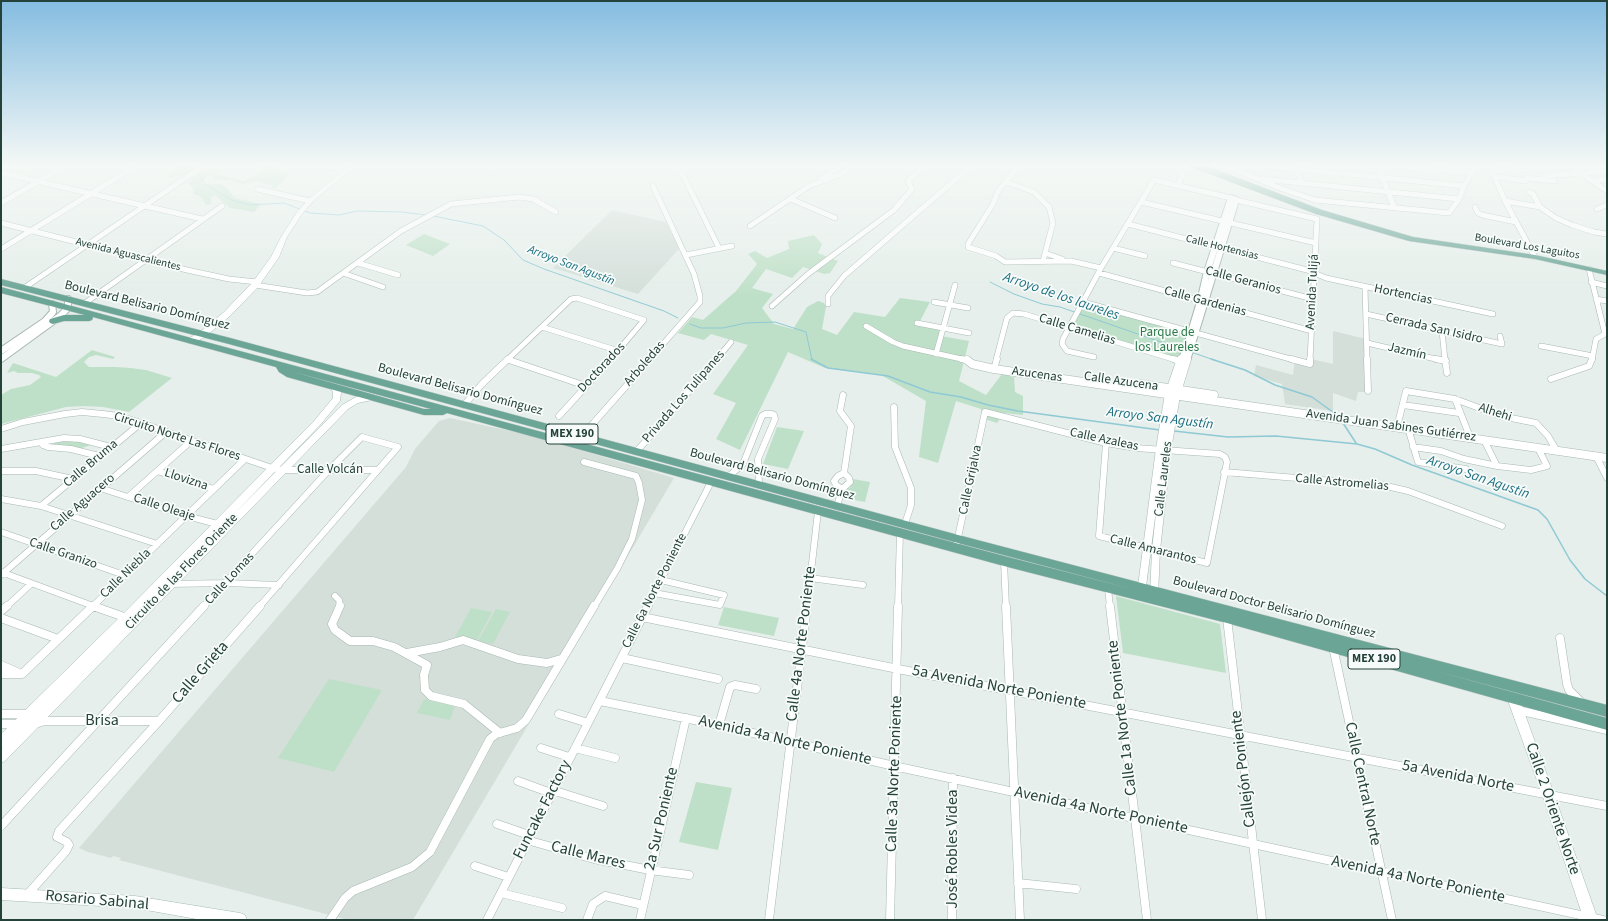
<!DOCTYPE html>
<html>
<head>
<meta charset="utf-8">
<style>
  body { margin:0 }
  #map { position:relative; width:1608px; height:921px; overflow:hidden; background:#e6efeb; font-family:"Source Sans 3",sans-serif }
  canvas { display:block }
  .frame { position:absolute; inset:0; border:2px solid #24423a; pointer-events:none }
</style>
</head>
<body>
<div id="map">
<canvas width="1608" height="921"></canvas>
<div class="frame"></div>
</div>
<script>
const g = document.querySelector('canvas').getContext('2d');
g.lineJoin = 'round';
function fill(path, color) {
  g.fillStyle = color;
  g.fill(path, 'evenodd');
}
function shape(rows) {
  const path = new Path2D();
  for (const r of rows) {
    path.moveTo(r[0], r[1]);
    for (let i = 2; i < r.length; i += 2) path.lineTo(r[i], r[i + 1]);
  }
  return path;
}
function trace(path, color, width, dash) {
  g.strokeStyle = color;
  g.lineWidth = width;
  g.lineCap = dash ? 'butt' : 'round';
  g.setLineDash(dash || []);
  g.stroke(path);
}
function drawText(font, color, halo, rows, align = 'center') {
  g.font = font + ' "Source Sans 3",sans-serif';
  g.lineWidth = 3.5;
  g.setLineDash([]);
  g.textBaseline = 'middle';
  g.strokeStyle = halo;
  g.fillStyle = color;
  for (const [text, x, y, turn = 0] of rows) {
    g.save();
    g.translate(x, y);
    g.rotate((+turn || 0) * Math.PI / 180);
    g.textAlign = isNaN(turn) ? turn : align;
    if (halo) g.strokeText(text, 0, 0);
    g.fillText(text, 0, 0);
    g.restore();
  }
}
fill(shape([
  [612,210,666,222,679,249,638,294,553,268],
  [1333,331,1366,339,1367,392,1358,392,1356,401,1333,393,1333,411,1285,404,1282,384,1254,376,1256,365,1293,375,1295,360,1310,364,1311,359,1333,364],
  [450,418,533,436,674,478,413,920,349,920,119,860,121,858,113,856,111,858,88,852,79,848,406,467,415,449,439,421]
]), '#d4dfda');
fill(shape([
  [176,166,202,166,188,174,167,178,167,176,176,170],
  [257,166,279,166,279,170,290,173,276,188,271,188,273,185,271,185,257,181,243,184,231,180,214,180,215,178,210,176,204,178,203,184,221,184,225,186,235,198,261,204,254,212,230,208,215,195,211,197,211,204,206,205,200,196,193,194,194,190,188,183,200,172,210,168,219,169,220,171,217,174,243,181,267,170],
  [424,234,450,244,433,256,406,245],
  [814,235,822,244,818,253,838,261,830,273,824,274,803,267,792,278,766,269,752,288,773,294,762,308,774,324,793,329,807,307,818,301,824,303,826,307,822,329,837,335,854,312,885,317,900,298,930,302,919,323,938,328,941,336,969,341,959,381,986,395,1002,374,1014,377,1015,392,1023,396,1023,415,1004,413,997,423,982,418,981,409,956,401,938,463,919,457,926,401,881,375,825,368,788,352,740,450,716,439,736,403,713,394,748,345,711,334,704,340,678,333,692,317,703,320,736,291,757,264,748,254,755,251,767,258,789,249,788,241],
  [1084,305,1189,332,1180,359,1072,327],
  [92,350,115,357,113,359,96,355,89,357,84,362,89,367,116,367,131,368,146,370,172,378,129,412,103,407,85,406,66,407,1,424,1,395,11,389,30,385,41,377,39,375,32,373,18,373,14,371,7,373,13,363,56,377],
  [777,427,804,431,788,469,763,464],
  [73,440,91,445,79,449,53,445,54,442],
  [853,479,870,482,865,502,844,498,845,489,850,488],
  [1116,596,1220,624,1226,673,1123,653],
  [724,607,779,618,774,636,718,625],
  [471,608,492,612,476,642,455,637],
  [496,609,510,612,493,644,478,641],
  [329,679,382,690,334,772,278,758],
  [424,699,455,706,450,720,417,713],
  [696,782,732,788,718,850,679,842]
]), '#bfe0c8');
trace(shape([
  [198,172,206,185,232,200,250,205,284,203,310,213,339,215,357,211,402,212,426,215],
  [433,216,483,226,504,240,523,260,544,269,664,311,678,318],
  [990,282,1014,294,1042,304,1060,307,1184,350],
  [690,324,701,328,723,328,746,323,775,322,806,332,812,360],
  [1191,352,1214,360]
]), '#8ec9d4', 1);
trace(shape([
  [811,359,828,368,888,376,930,392,961,397,988,405,1018,411,1160,430],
  [1211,359,1245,370,1275,385,1312,397,1337,415],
  [1343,423,1356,443],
  [1174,431,1228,437,1276,436,1357,444,1375,449,1412,465,1538,510,1547,519,1570,560,1585,579,1607,596]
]), '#8ec9d4', 1.5);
const minorFar2 = shape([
  [327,166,347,171],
  [486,166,494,168,497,166],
  [1019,166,998,191,993,204,968,244,968,247,996,256,1005,262,1071,261,1101,268],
  [1226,166,1280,188,1315,200,1449,213,1459,199,1464,186,1476,166],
  [1269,166,1464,186],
  [1295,166,1302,183],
  [1378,166,1394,207],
  [1394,166,1472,173],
  [1490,166,1505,201,1535,257],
  [1570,166,1607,191],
  [1493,171,1565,166],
  [1,173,202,219],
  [682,173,719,248],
  [1494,176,1525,181,1526,178,1555,181],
  [1544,176,1607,171],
  [821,179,841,166],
  [1262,179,1459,199],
  [1591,180,1607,180],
  [1006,182,1034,192,1049,207,1053,223,1043,261],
  [1178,186,1183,173],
  [257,189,310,201],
  [1529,192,1533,194,1540,207],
  [791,199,835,218],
  [1236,200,1317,219,1310,360],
  [1505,201,1540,207,1556,218,1572,225,1594,232,1607,234],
  [1141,202,1316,243],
  [1,203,65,166],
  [1475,207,1478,213,1482,215,1516,222],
  [1597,209,1607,205],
  [1,223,187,270,229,279,257,282],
  [1128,224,1307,270,1326,278,1493,314],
  [750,226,809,186,839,175,852,166],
  [1113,248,1145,256],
  [1,249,136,166],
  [1045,253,1062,259],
  [686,255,732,246],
  [358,263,398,275],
  [1173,263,1313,299],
  [1589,269,1605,334,1596,339,1592,360],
  [343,273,383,287],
  [1099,273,1312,331],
  [1591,282,1607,286],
  [255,285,307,293,317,292,401,231,451,204,519,197,533,199,556,212],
  [1365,287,1367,360],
  [24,288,203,166],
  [1596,299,1607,301],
  [934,302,968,308],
  [1083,302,1294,360],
  [85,303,222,206],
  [828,304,828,296,844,276,971,166],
  [772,306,808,274,894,210,912,189,908,181,924,166],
  [1366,314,1502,344,1500,336],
  [917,323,969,333],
  [866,326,893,342,903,346,966,360],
  [542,327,619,351],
  [1442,331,1445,360],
  [1367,343,1440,360],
  [1541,346,1593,356],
  [936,354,955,285],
  [1094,357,1067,351,1062,344,1063,339,1101,268,1154,180,1231,198],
  [507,360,571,299,577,298,644,320,610,360],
  [649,360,700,302,700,296,694,274,653,186],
  [716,360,731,342],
  [996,360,1007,318,1013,313,1024,314,1176,360]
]);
const minorFar1 = shape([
  [961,359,967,360],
  [1173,359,1184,362],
  [1291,359,1310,364,1310,359],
  [1367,359,1368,391],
  [1436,359,1446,361],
  [1445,359,1447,373],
  [509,360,586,386],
  [994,369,997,359],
  [1551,379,1589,366,1592,359],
  [1455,399,1468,432],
  [464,405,482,384,508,359],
  [1403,405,1459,413],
  [894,407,895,447,911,488,911,505,905,524],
  [559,416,611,359],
  [1398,423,1406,391,1455,399,1501,416,1536,423,1548,436,1557,451],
  [1408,428,1418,462,1466,469],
  [1,429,23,422,65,414,82,412,103,414,119,416,141,423,272,468,282,470,378,470],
  [582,436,650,359],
  [1484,440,1497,466],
  [41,442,43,445,48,447,71,449,99,456],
  [1106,443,1136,448,1220,454,1225,457,1227,462,1207,563,1099,536,1106,443],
  [1413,447,1441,451,1464,459,1497,466,1531,470,1547,466,1538,448],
  [1,449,64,438,80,439,111,447],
  [637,451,717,359],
  [1596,456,1607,478],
  [584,462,636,476,639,483,642,500,632,539,617,569,594,607],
  [1,471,36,471,73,479],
  [157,471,214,489],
  [1224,472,1382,485,1408,491,1502,526],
  [729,476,743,464,762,416,765,414,772,414,774,415,775,419,758,459,759,484],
  [100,488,187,516,221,525],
  [842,489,850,482,849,478,844,473,851,426,840,411,843,395],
  [842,489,836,485,834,481,838,476,844,473],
  [128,497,191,441],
  [1,499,41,506,157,544],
  [41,506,141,423],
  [837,506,842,489],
  [1,532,124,575],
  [957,542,985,412,1106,443],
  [1004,561,1006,607],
  [1,572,96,607],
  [1,575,166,432],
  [810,578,863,585],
  [171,584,226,583,279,585],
  [1108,588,1110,607],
  [654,593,720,605,724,595,661,580],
  [335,596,339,600,340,607],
  [6,607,31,584],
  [92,607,245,459],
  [203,607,328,471,362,437,398,447,259,607],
  [647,607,711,482],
  [807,607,818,511],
  [898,607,900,532]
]);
const minor = shape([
  [93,606,127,618],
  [340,606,332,624,335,630,350,641,373,641,394,647,427,665,424,675,425,690,431,696,464,704,500,733],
  [1006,606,1020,920],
  [1110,606,1147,920],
  [1,611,7,606],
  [642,617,898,669,1607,806],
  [1,618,58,639],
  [1227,618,1262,920],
  [1560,638,1567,684,1569,690,1580,701],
  [1333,647,1392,920],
  [407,653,440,647,463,640,518,659,547,663,561,659],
  [622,658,718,679],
  [1,665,19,673],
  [1,674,22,674,93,606],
  [600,701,719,725,894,766,1603,920],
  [1517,710,1607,730],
  [1,714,28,714],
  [559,714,588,723],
  [1,724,18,724],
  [35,724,45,721,159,721],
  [719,725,730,687,735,685,756,689],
  [541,748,569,757],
  [575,748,615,758],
  [518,781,551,793],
  [552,790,603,806],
  [497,824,529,835],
  [1,826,204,606],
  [527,840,594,859,650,870,689,875],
  [475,866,508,877],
  [1018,883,1076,889],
  [501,893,562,908],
  [27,895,66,851,69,845,67,842,57,837,59,831,159,721,260,606],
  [330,920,345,898,353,891,412,867,430,852,490,739,496,734,517,728,526,720,594,606],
  [487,920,648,606],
  [587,920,593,904,605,896,643,905],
  [640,920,686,718],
  [769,920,807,606],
  [890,920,898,606],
  [952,920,953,778]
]);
const tertiaryFar1 = shape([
  [1,351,45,321,53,312,52,304],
  [1,359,60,316,68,308,68,299],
  [1181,360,1185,352,1200,302,1207,272,1231,198,1236,200,1187,360]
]);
const tertiary = shape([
  [967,360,972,364,994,369,1607,458],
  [1141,384,1214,395],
  [1141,594,1160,449,1169,394,1181,359],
  [1154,596,1156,550,1167,450,1176,395,1187,359]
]);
const secondary = shape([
  [349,166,356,166,312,202,302,214,287,237,279,257,258,287,230,316,206,336,194,343,188,343,187,341,188,339,200,332,224,312,252,283,271,257,281,237,297,212,308,200,349,166],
  [335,385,338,386,341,392,340,401,320,425,233,515,342,405,356,397,369,395,373,398,372,400,358,403,348,409,5,761,1,763,1,749,3,747,1,748,1,734,122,615,314,421,333,398,333,392,331,388,335,385],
  [1513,693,1517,694,1519,698,1554,794,1598,920,1584,920,1542,794,1507,698,1509,694,1513,693],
  [1,888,135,896,240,913,245,915,247,920,202,920,135,908,1,900,1,888]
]);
const primary = shape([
  [1188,166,1200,166,1212,168,1322,210,1413,237,1535,255,1607,271,1607,275,1535,259,1409,241,1316,214,1188,166],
  [1,279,230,338,958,535,1607,705,1607,717,1432,670,1607,718,1607,730,1227,623,1004,566,447,413,443,415,424,415,287,377,279,372,276,367,93,317,92,320,89,321,64,321,53,324,50,323,49,321,50,319,64,315,85,315,1,293,1,287,1004,556,1136,590,958,543,229,344,1,285,1,279],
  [290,371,431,409,424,409,290,371]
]);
trace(minorFar2, '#a8b8b2', 6);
trace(minorFar1, '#a8b8b2', 7);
trace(minor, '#a8b8b2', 9);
trace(tertiaryFar1, '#a8b8b2', 8);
trace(tertiary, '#a8b8b2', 9);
trace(secondary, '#a4bbb3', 1);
trace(primary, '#c2cac8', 1);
trace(minorFar2, '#fff', 5);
trace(minorFar1, '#fff', 6);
trace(minor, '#fff', 8);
trace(tertiaryFar1, '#fff', 6);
trace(tertiary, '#fff', 8);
fill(secondary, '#fff');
fill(primary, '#6aa596');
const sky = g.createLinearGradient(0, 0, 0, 295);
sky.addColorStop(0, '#84bce0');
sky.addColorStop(0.56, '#f4f8f6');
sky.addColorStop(1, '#f4f8f600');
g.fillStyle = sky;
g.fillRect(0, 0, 1608, 295);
drawText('11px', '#24423a', '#f7fbf9', [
  ["Boulevard Los Laguitos",1527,247,10],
  ["Calle Hortensias",1222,248,14],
  ["Avenida Aguascalientes",128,255,14]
]);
drawText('italic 12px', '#1c6f80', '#f7fbf9', [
  ["Arroyo San Agustín",571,266,21]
]);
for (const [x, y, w] of [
  [572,434,52],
  [1374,659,52]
]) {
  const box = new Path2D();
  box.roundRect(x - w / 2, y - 10, w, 20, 3);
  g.fillStyle = '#f7fbf9';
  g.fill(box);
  trace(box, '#24423a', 1);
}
drawText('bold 12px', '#24423a', null, [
  ["MEX 190",572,434],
  ["MEX 190",1374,659]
]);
drawText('13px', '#24423a', '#f7fbf9', [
  ["Calle Geranios",1243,281,15],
  ["Avenida Tulijá",1313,292,-87],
  ["Hortencias",1403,295,12],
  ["Calle Gardenias",1205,302,15],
  ["Boulevard Belisario Domínguez",147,306,14],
  ["Cerrada San Isidro",1434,329,13],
  ["Calle Camelias",1077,330,17],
  ["Jazmín",1407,352,13],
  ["Arboledas",645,364,-49],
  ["Doctorados",602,368,-47],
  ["Azucenas",1037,375,8],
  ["Calle Azucena",1121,382,8],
  ["Boulevard Belisario Domínguez",460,390,15],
  ["Privada Los Tulipanes",684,397,-49],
  ["Alhehi",1495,413,18],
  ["Avenida Juan Sabines Gutiérrez",1391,426,8],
  ["Circuito Norte Las Flores",177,437,18],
  ["Calle Azaleas",1104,440,12],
  ["Calle Bruma",91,464,-40],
  ["Calle Volcán",330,470],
  ["Boulevard Belisario Domínguez",772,475,15],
  ["Calle Laureles",1164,479,-83],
  ["Llovizna",186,480,18],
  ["Calle Grijalva",971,480,-78],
  ["Calle Astromelias",1342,483,5],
  ["Calle Aguacero",83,503,-41],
  ["Calle Oleaje",164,508,18],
  ["Calle Amarantos",1153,550,14],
  ["Calle Granizo",63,554,19],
  ["Circuito de las Flores Oriente",182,572,-46],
  ["Calle Niebla",126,574,-44],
  ["Calle Lomas",230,579,-47],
  ["Calle 6a Norte Poniente",655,591,-63],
  ["Boulevard Doctor Belisario Domínguez",1274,608,15]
]);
drawText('13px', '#2d7a4b', '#f7fbf9', [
  ["Parque de",1167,333],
  ["los Laureles",1167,348]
]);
drawText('italic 14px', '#1c6f80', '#f7fbf9', [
  ["Arroyo de los laureles",1061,297,19],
  ["Arroyo San Agustín",1160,419,7],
  ["Arroyo San Agustín",1478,478,19]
]);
drawText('16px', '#24423a', '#f7fbf9', [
  ["Calle 4a Norte Poniente",802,644,-83],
  ["Calle Grieta",201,673,-49],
  ["5a Avenida Norte Poniente",999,688,11],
  ["Calle 1a Norte Poniente",1123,718,-97],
  ["Brisa",102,721],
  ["Avenida 4a Norte Poniente",785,741,13],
  ["Callejón Poniente",1244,769,-97],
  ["Calle 3a Norte Poniente",895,774,-88],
  ["5a Avenida Norte",1458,777,11],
  ["Calle Central Norte",1362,784,78],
  ["Calle 2 Oriente Norte",1552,809,71],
  ["Funcake Factory",543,810,-63],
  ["Avenida 4a Norte Poniente",1101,811,12],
  ["2a Sur Poniente",662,819,-77],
  ["José Robles Videa",953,849,-90],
  ["Calle Mares",588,856,14],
  ["Avenida 4a Norte Poniente",1418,880,12],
  ["Rosario Sabinal",97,901,5]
]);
</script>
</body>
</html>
